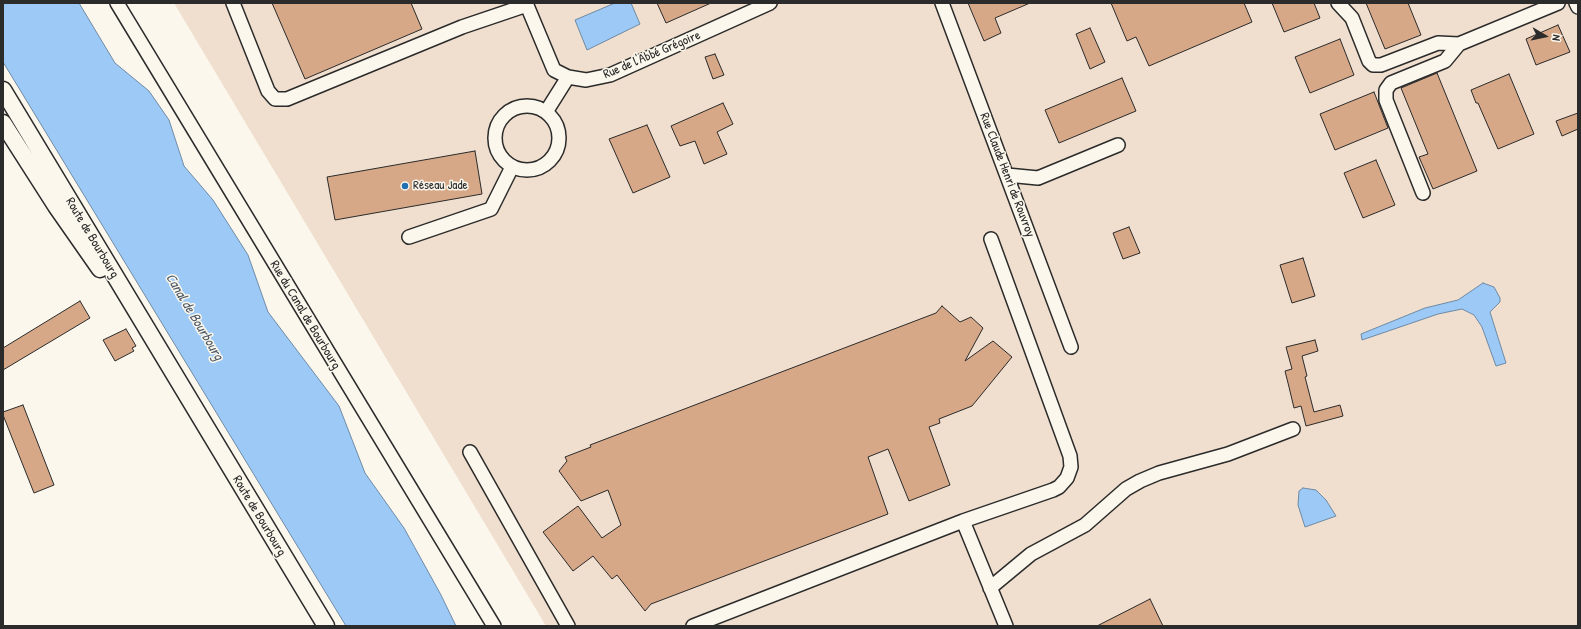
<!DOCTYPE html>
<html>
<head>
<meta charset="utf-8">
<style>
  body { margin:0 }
  #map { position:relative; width:1581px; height:629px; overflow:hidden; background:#fbf7ec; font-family:"Patrick Hand",sans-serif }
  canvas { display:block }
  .frame { position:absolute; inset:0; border:4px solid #2b2b2b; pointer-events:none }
  .north { position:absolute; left:1525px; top:16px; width:40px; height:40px; -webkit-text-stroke:3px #fbf7ec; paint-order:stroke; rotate:99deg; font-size:11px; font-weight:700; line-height:16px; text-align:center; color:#2b2b2b }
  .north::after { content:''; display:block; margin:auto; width:14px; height:18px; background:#2b2b2b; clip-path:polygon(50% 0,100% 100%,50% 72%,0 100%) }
</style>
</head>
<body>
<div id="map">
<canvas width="1581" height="629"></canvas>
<div class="frame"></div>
<div class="north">N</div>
</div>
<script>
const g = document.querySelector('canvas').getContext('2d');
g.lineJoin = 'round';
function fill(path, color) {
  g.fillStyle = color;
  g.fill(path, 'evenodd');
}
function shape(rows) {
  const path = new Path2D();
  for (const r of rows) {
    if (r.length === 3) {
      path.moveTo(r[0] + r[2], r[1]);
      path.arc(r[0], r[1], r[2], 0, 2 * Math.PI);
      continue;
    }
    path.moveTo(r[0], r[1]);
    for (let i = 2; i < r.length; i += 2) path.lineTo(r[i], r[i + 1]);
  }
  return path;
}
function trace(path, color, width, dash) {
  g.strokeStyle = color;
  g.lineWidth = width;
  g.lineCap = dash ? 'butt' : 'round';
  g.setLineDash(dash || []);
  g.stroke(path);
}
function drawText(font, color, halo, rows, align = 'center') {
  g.font = font + ' "Patrick Hand",sans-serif';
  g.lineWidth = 3;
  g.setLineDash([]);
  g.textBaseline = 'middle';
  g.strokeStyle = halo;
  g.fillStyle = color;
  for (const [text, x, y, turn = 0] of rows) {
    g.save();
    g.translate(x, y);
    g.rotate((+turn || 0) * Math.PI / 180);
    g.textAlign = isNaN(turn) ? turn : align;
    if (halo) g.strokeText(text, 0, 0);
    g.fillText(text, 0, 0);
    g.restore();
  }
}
fill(shape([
  [174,3,1578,3,1578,626,546,626]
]), '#f0dfce');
const water = shape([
  [3,3,79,3,115,63,149,91,169,120,184,166,213,200,248,255,268,312,339,406,365,473,404,528,441,595,456,626,346,626,3,62,3,3],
  [615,3,631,3,640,24,587,50,575,20,615,3],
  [1483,283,1494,287,1500,298,1500,302,1490,312,1506,363,1496,366,1482,327,1474,315,1462,309,1438,314,1362,340,1361,334,1425,308,1458,300,1483,283],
  [1303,488,1316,490,1326,500,1336,516,1305,527,1298,505,1299,491,1303,488]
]);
fill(water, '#9cc9f6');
trace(water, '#6f8aa5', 1);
const building = shape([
  [272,3,411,3,422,29,305,79,272,3],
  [657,3,711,3,666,23,657,3],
  [968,3,1030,3,995,18,1001,33,984,41,968,3],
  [1111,3,1244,3,1252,22,1149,66,1136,37,1127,41,1111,3],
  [1272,3,1314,3,1320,18,1284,32,1272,3],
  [1366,3,1408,3,1421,35,1385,49,1366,3],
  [1558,25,1570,52,1536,65,1526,39,1558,25],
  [1090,28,1105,62,1090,69,1076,34,1090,28],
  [1340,39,1354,75,1310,93,1295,57,1340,39],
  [715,54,724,75,713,79,705,57,715,54],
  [1437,73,1477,171,1433,189,1419,157,1428,154,1401,88,1437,73],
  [1509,74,1534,134,1498,149,1478,103,1476,103,1471,90,1509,74],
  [1122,78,1136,111,1059,143,1045,110,1122,78],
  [1374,92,1388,128,1335,150,1320,114,1374,92],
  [723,103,733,124,717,132,727,154,704,164,695,141,680,146,671,126,723,103],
  [1578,113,1578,129,1562,136,1556,121,1578,113],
  [647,125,670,177,633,193,609,139,647,125],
  [475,151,482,194,335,220,327,177,475,151],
  [1376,160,1395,205,1363,218,1344,173,1376,160],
  [1129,227,1140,253,1123,259,1113,233,1129,227],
  [1303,258,1315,296,1292,303,1280,265,1303,258],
  [80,301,90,318,3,370,3,348,80,301],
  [942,306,960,322,971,317,983,328,965,361,993,341,1012,357,972,406,939,419,940,423,929,427,950,485,909,501,888,449,868,457,888,514,651,604,645,611,617,575,612,579,593,556,573,571,543,532,578,506,602,538,621,525,608,490,581,501,559,471,567,461,565,457,591,447,590,445,936,313,942,306],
  [126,329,136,346,132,348,134,351,115,361,103,340,126,329],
  [1315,340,1318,351,1302,356,1307,376,1305,377,1314,412,1340,405,1343,416,1306,426,1301,406,1294,408,1289,387,1285,371,1292,369,1286,347,1315,340],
  [23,405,54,485,34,493,3,415,3,412,23,405],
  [1150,599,1163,626,1097,626,1150,599]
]);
fill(building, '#d6a888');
trace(building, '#2b2b2b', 1);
const minor = shape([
  [117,3,494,626],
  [233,3,268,91,275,99,287,99,462,27,527,5],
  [526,3,554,70,568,77,586,80,610,75,770,3],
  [942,3,1071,347],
  [1338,3,1352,18,1369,61,1373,65,1381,65,1438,43,1459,44,1445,61,1391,83,1386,90,1386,100,1423,193],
  [1576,3,1578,7],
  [1459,44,1558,3],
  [527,138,32],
  [546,112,568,77],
  [1007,175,1038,178,1118,145],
  [409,237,491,209,512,167],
  [470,452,568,626],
  [963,521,1006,626],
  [990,588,1031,554,1085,525,1126,489,1140,481,1159,473,1228,454,1293,429],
  [693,626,963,521,1053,490,1059,487,1067,478,1071,467,1070,456,991,239]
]);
const major = shape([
  [3,90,326,626],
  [3,123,56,206,100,269]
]);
trace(minor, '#2b2b2b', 16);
trace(major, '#2b2b2b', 19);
trace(minor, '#fbf7ec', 13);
trace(major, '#fbf7ec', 16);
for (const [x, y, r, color] of [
  [405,186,4,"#1f6fb2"]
]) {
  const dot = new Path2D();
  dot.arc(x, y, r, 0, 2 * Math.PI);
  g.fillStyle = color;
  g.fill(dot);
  trace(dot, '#fbf7ec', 1.5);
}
drawText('13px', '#2b2b2b', '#fbf7ec', [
  ["Rue de l'Abbé Grégoire",652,55,-23],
  ["Rue Claude Henri de Rouvroy",1007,175,69],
  ["Route de Bourbourg",92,238,59],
  ["Rue du Canal de Bourbourg",305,315,59],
  ["Route de Bourbourg",259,516,59]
]);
drawText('13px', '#2b2b2b', '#fbf7ec', [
  ["Réseau Jade",413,186]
], 'left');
drawText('italic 14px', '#4d5a68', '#fbf7ec', [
  ["Canal de Bourbourg",194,317,59]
]);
</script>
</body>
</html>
